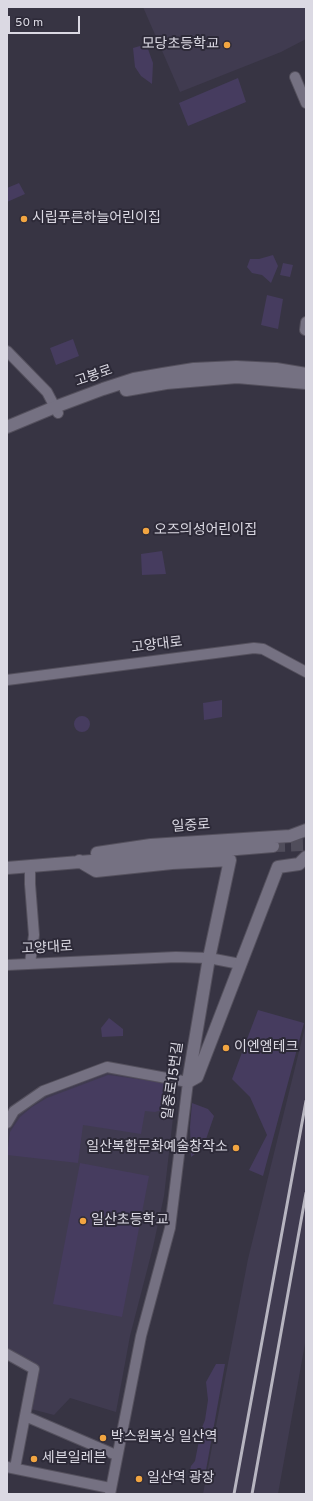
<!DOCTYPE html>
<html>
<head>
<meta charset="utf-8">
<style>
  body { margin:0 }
  #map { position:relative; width:313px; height:1501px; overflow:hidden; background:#373443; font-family:Overpass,sans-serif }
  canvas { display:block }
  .frame { position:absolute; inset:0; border:8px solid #dbd9e3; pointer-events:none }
  .scale { position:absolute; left:8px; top:16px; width:72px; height:18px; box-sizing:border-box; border:2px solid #dbd9e3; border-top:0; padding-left:5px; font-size:12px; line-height:14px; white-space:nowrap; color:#dbd9e3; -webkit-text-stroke:3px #2d2a38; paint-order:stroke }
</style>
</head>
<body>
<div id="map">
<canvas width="313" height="1501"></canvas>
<div class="frame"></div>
<div class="scale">50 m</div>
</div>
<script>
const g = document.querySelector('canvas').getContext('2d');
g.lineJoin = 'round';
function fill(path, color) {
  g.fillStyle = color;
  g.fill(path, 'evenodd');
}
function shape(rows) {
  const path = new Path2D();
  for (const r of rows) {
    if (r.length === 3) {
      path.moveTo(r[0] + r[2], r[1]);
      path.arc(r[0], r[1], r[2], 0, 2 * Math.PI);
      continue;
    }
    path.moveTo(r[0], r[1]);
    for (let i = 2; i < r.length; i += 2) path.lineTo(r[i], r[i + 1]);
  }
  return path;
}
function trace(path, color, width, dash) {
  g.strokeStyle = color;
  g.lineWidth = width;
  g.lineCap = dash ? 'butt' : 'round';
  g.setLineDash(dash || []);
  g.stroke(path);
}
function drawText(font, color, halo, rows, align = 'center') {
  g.font = font + ' Overpass,"Noto Sans KR",sans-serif';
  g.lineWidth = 4;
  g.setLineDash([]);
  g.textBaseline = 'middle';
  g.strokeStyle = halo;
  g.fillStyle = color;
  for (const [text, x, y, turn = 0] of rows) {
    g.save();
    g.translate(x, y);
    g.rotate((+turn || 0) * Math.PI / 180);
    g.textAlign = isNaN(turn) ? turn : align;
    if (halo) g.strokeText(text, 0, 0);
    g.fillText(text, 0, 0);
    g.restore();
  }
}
fill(shape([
  [143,7,306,7,306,39,281,52,180,92],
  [306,1023,306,1338,278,1494,203,1494,248,1259],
  [107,1071,177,1083,164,1196,153,1247,130,1336,116,1412,70,1398,54,1415,31,1409,37,1367,7,1350,7,1130,17,1115,45,1095]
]), '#403b50');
fill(shape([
  [140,46,148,49,153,63,152,84,141,76,135,67,133,48],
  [238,78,246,102,188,126,179,103],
  [19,183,25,194,7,202,7,188],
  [273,255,278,266,271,283,262,275,252,273,247,267,250,259,259,259],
  [283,263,293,265,290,277,280,275],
  [267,295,283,299,278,329,261,325],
  [73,339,79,356,56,365,50,348],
  [162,551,166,574,142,575,141,554],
  [222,700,222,717,204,720,203,703],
  [82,724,8],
  [258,1010,304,1023,263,1176,249,1170,267,1135,250,1097,232,1079],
  [109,1018,123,1029,123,1036,102,1037,101,1028],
  [108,1075,173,1084,174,1090,171,1107,155,1112,145,1111,141,1134,83,1125,78,1163,7,1155,10,1132,20,1117,32,1107,47,1098],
  [192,1103,208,1109,214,1116,203,1148,191,1157,190,1127],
  [80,1163,149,1176,122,1317,53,1304],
  [216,1364,225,1364,206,1470,200,1479,194,1480,189,1474,191,1466,195,1461,201,1430,205,1420,208,1400,206,1382],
  [152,1475,166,1478,165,1485,151,1483]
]), '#463c5f');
trace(shape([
  [273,846,306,845]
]), '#504d5b', 12, [12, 6]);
const street = shape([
  [295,77,306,103],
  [305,330,306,322],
  [7,351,47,392,58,413],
  [7,680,254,648,263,649,306,672],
  [30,963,34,935,30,884,30,866],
  [7,965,176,957,209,958,240,964],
  [7,1123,14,1111,43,1091,107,1067,188,1082,170,1228,141,1336,110,1494],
  [7,1354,34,1369,25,1416],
  [7,1467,110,1488],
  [15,1468,25,1416,116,1455]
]);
const secondary = shape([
  [126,390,166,383,237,377,306,383],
  [7,427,55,407,103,389,134,379,163,374,194,369,236,367,276,369,306,374],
  [97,853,151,845,290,836,306,830],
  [79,861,96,871,172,863,230,860,209,958,188,1082],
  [7,868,273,846],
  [188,1082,197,1077,278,867,299,864,306,857]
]);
trace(street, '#54505d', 12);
trace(secondary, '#54505d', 14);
trace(street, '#757182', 10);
trace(secondary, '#757182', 12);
trace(shape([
  [234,1494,306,1101],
  [252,1494,306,1193]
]), '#b7b5c0', 3);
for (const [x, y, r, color] of [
  [227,45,4,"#f2a541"],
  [24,219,4,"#f2a541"],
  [146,531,4,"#f2a541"],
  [226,1048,4,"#f2a541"],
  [236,1148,4,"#f2a541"],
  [83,1221,4,"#f2a541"],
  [103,1438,4,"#f2a541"],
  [34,1459,4,"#f2a541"],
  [139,1479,4,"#f2a541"]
]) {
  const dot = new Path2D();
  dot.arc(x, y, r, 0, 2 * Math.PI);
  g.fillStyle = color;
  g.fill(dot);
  trace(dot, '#2d2a38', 1.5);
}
drawText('14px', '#dbd9e3', '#2d2a38', [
  ["모당초등학교",219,45,"right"],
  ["시립푸른하늘어린이집",32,219],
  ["오즈의성어린이집",154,531],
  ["이엔엠테크",234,1048],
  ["일산복합문화예술창작소",228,1148,"right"],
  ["일산초등학교",91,1221],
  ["박스원복싱 일산역",111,1438],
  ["세븐일레븐",42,1459],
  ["일산역 광장",147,1479]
], 'left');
drawText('14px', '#dbd9e3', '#2d2a38', [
  ["고봉로",94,377,-19],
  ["고양대로",157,646,-7],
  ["일중로",191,827,-4],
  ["고양대로",47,949,-3],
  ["일중로15번길",174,1081,-82]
]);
</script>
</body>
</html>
